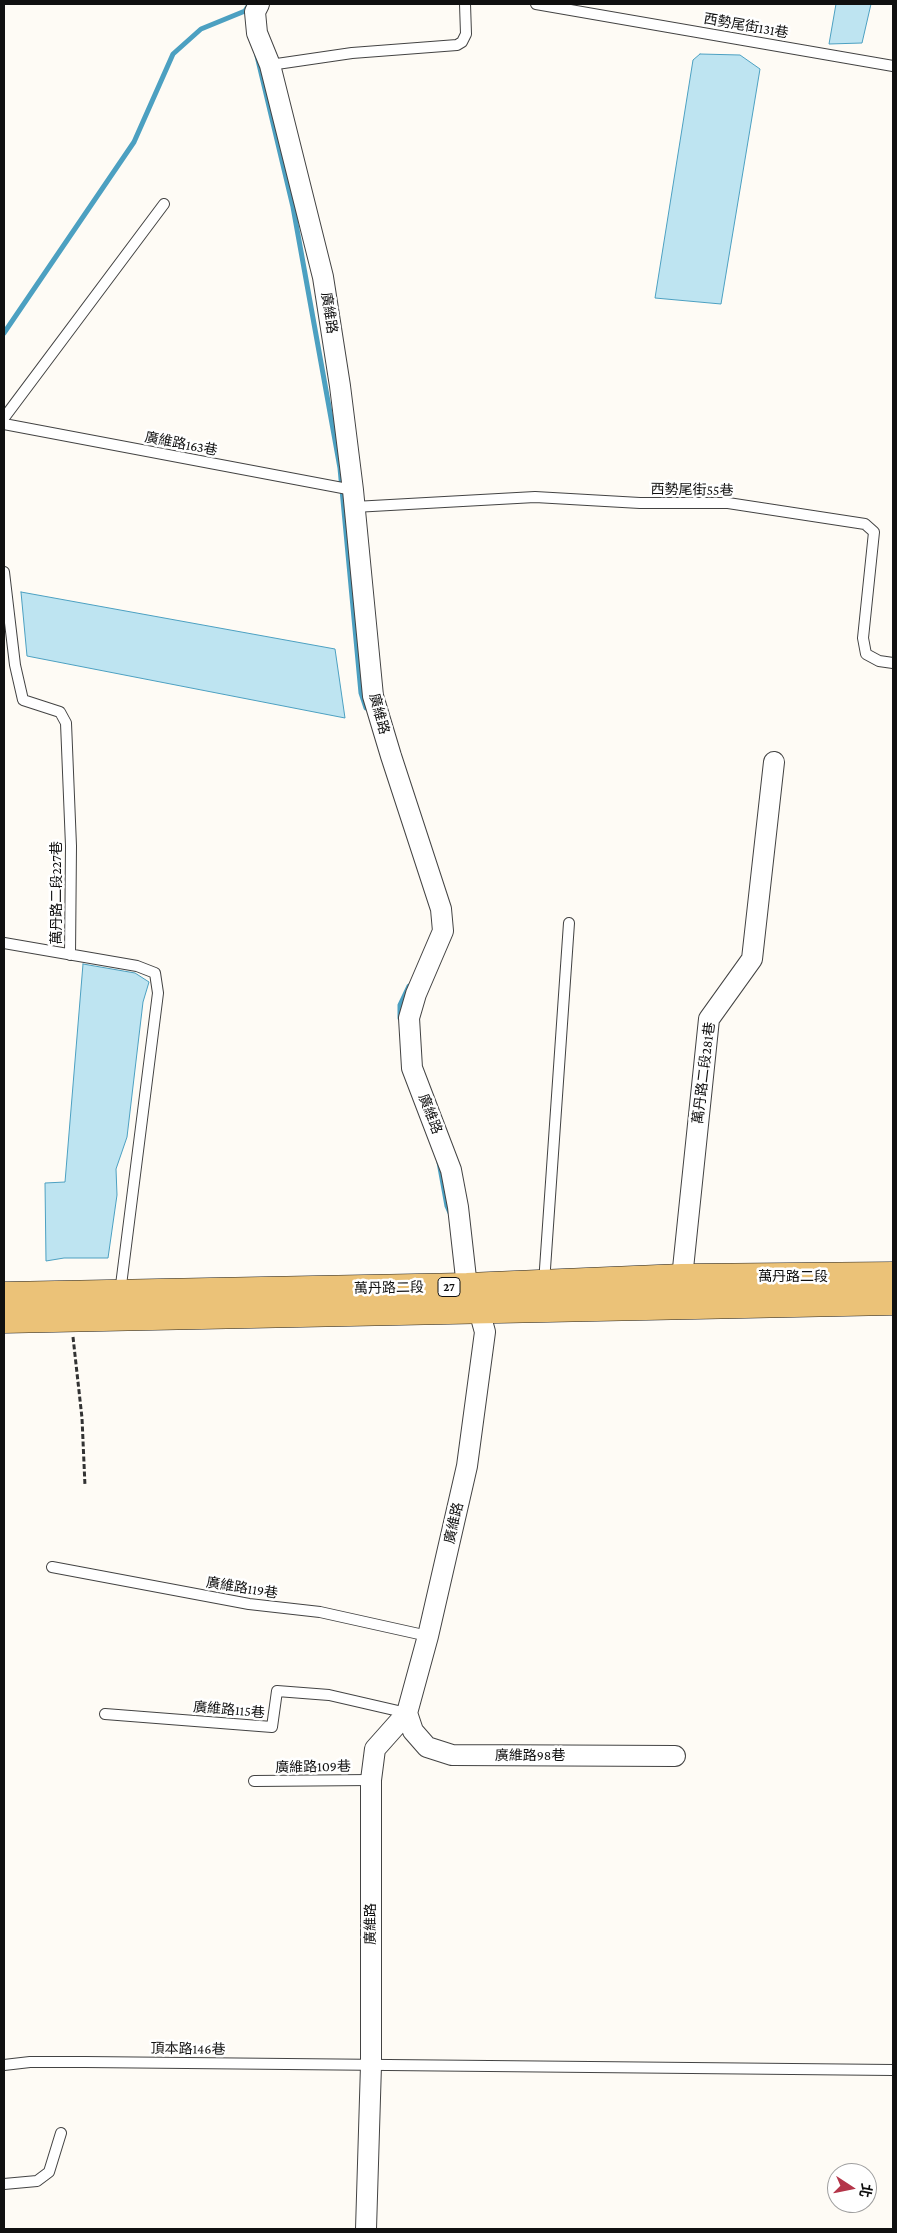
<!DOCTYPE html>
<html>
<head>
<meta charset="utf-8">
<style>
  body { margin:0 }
  #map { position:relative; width:897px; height:2233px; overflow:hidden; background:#fefbf5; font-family:"Crimson Pro","Noto Sans TC",serif }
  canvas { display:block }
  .frame { position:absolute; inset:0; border:5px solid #101010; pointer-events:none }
  .north { position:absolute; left:827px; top:2163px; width:50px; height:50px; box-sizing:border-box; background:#fff; border:1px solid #9f9f9f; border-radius:50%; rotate:101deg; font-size:14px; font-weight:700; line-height:20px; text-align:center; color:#101010 }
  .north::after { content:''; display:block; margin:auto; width:18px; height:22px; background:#b43549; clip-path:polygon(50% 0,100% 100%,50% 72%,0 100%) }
</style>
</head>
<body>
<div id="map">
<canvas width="897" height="2233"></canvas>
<div class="frame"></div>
<div class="north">北</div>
</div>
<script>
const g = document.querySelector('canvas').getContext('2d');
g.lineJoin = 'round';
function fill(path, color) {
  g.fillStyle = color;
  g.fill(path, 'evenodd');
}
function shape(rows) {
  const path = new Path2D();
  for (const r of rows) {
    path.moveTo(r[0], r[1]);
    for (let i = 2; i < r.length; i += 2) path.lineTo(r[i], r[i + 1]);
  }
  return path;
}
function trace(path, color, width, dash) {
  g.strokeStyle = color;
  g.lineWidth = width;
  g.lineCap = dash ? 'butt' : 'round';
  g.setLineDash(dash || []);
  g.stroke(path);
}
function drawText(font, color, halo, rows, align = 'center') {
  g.font = font + ' "Crimson Pro","Noto Sans TC",serif';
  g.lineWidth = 5;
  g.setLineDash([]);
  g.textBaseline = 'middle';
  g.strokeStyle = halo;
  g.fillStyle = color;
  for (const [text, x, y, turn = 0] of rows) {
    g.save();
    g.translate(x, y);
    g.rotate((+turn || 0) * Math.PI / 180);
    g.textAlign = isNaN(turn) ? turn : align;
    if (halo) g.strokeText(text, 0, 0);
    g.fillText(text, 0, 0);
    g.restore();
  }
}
const water = shape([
  [836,4,871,4,862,43,829,44,836,4],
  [700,54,740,55,760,69,721,304,655,298,693,60,700,54],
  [21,592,335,649,345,718,27,656,21,592],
  [83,964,135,973,149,982,143,1002,127,1137,116,1169,117,1195,108,1258,64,1258,46,1261,45,1183,65,1182,83,964]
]);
fill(water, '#bee4f1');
trace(water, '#4ca0c1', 1);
trace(shape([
  [257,56,293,207,340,468,361,693,366,708],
  [4,333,134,142,173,54,201,29,245,11,249,5],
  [400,1018,400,1005,409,986],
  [439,1162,447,1206,451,1215]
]), '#4ca0c1', 5);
const service = shape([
  [536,4,893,66],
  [270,65,352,53,457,45,462,42,466,34,465,4],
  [4,418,164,204],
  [4,424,353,490],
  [354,507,535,497,640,503,728,503,865,524,874,532,863,638,866,654,879,661,893,663],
  [4,572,15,665,23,700,60,712,66,723,71,846,70,955],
  [4,943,137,966,155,973,158,993,120,1293],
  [544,1283,569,923],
  [52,1567,249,1604,320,1612,428,1636],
  [105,1714,272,1727,277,1691,329,1695,407,1713],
  [254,1781,371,1780],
  [4,2065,30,2062,85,2062,893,2070],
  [4,2184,37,2181,49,2172,61,2133]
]);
const minor = shape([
  [259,4,255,12,257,33,270,65,323,277,340,386,353,490,373,696,391,756,441,909,443,931,416,994,409,1018,412,1068,451,1170,458,1207,467,1287,479,1310,485,1332,467,1466,428,1636,407,1713,375,1749,371,1780,371,2065,366,2229],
  [682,1278,709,1019,752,959,774,762],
  [407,1713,413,1731,427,1747,452,1755,675,1756]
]);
const primary = shape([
  [4,1296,467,1287,682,1278,893,1276],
  [4,1319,893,1301]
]);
trace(service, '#434343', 12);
trace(minor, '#434343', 22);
trace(primary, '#212121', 29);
trace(shape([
  [73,1337,82,1418,85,1486]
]), '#323232', 3, [5, 2.5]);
trace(service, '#fff', 10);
trace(minor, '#fff', 20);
trace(primary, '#ebc278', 28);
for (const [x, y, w] of [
  [449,1287,22]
]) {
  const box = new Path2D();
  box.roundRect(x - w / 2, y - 9.5, w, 19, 4);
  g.fillStyle = '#fff';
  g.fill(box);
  trace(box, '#101010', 1);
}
drawText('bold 12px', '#101010', null, [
  ["27",449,1287]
]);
drawText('14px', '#101010', '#fff', [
  ["西勢尾街131巷",746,26,10],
  ["廣維路",329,313,81],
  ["廣維路163巷",181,444,11],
  ["西勢尾街55巷",692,490,1],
  ["廣維路",379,714,75],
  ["萬丹路二段227巷",57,893,-90],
  ["萬丹路二段281巷",704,1073,-83],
  ["廣維路",430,1114,69],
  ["萬丹路二段",793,1277],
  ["萬丹路二段",389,1288,-1],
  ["廣維路",454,1523,-77],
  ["廣維路119巷",242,1588,9],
  ["廣維路115巷",229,1710,5],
  ["廣維路98巷",530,1756],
  ["廣維路109巷",313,1767,-1],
  ["廣維路",371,1924,-90],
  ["頂本路146巷",188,2049,1]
]);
</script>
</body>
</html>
